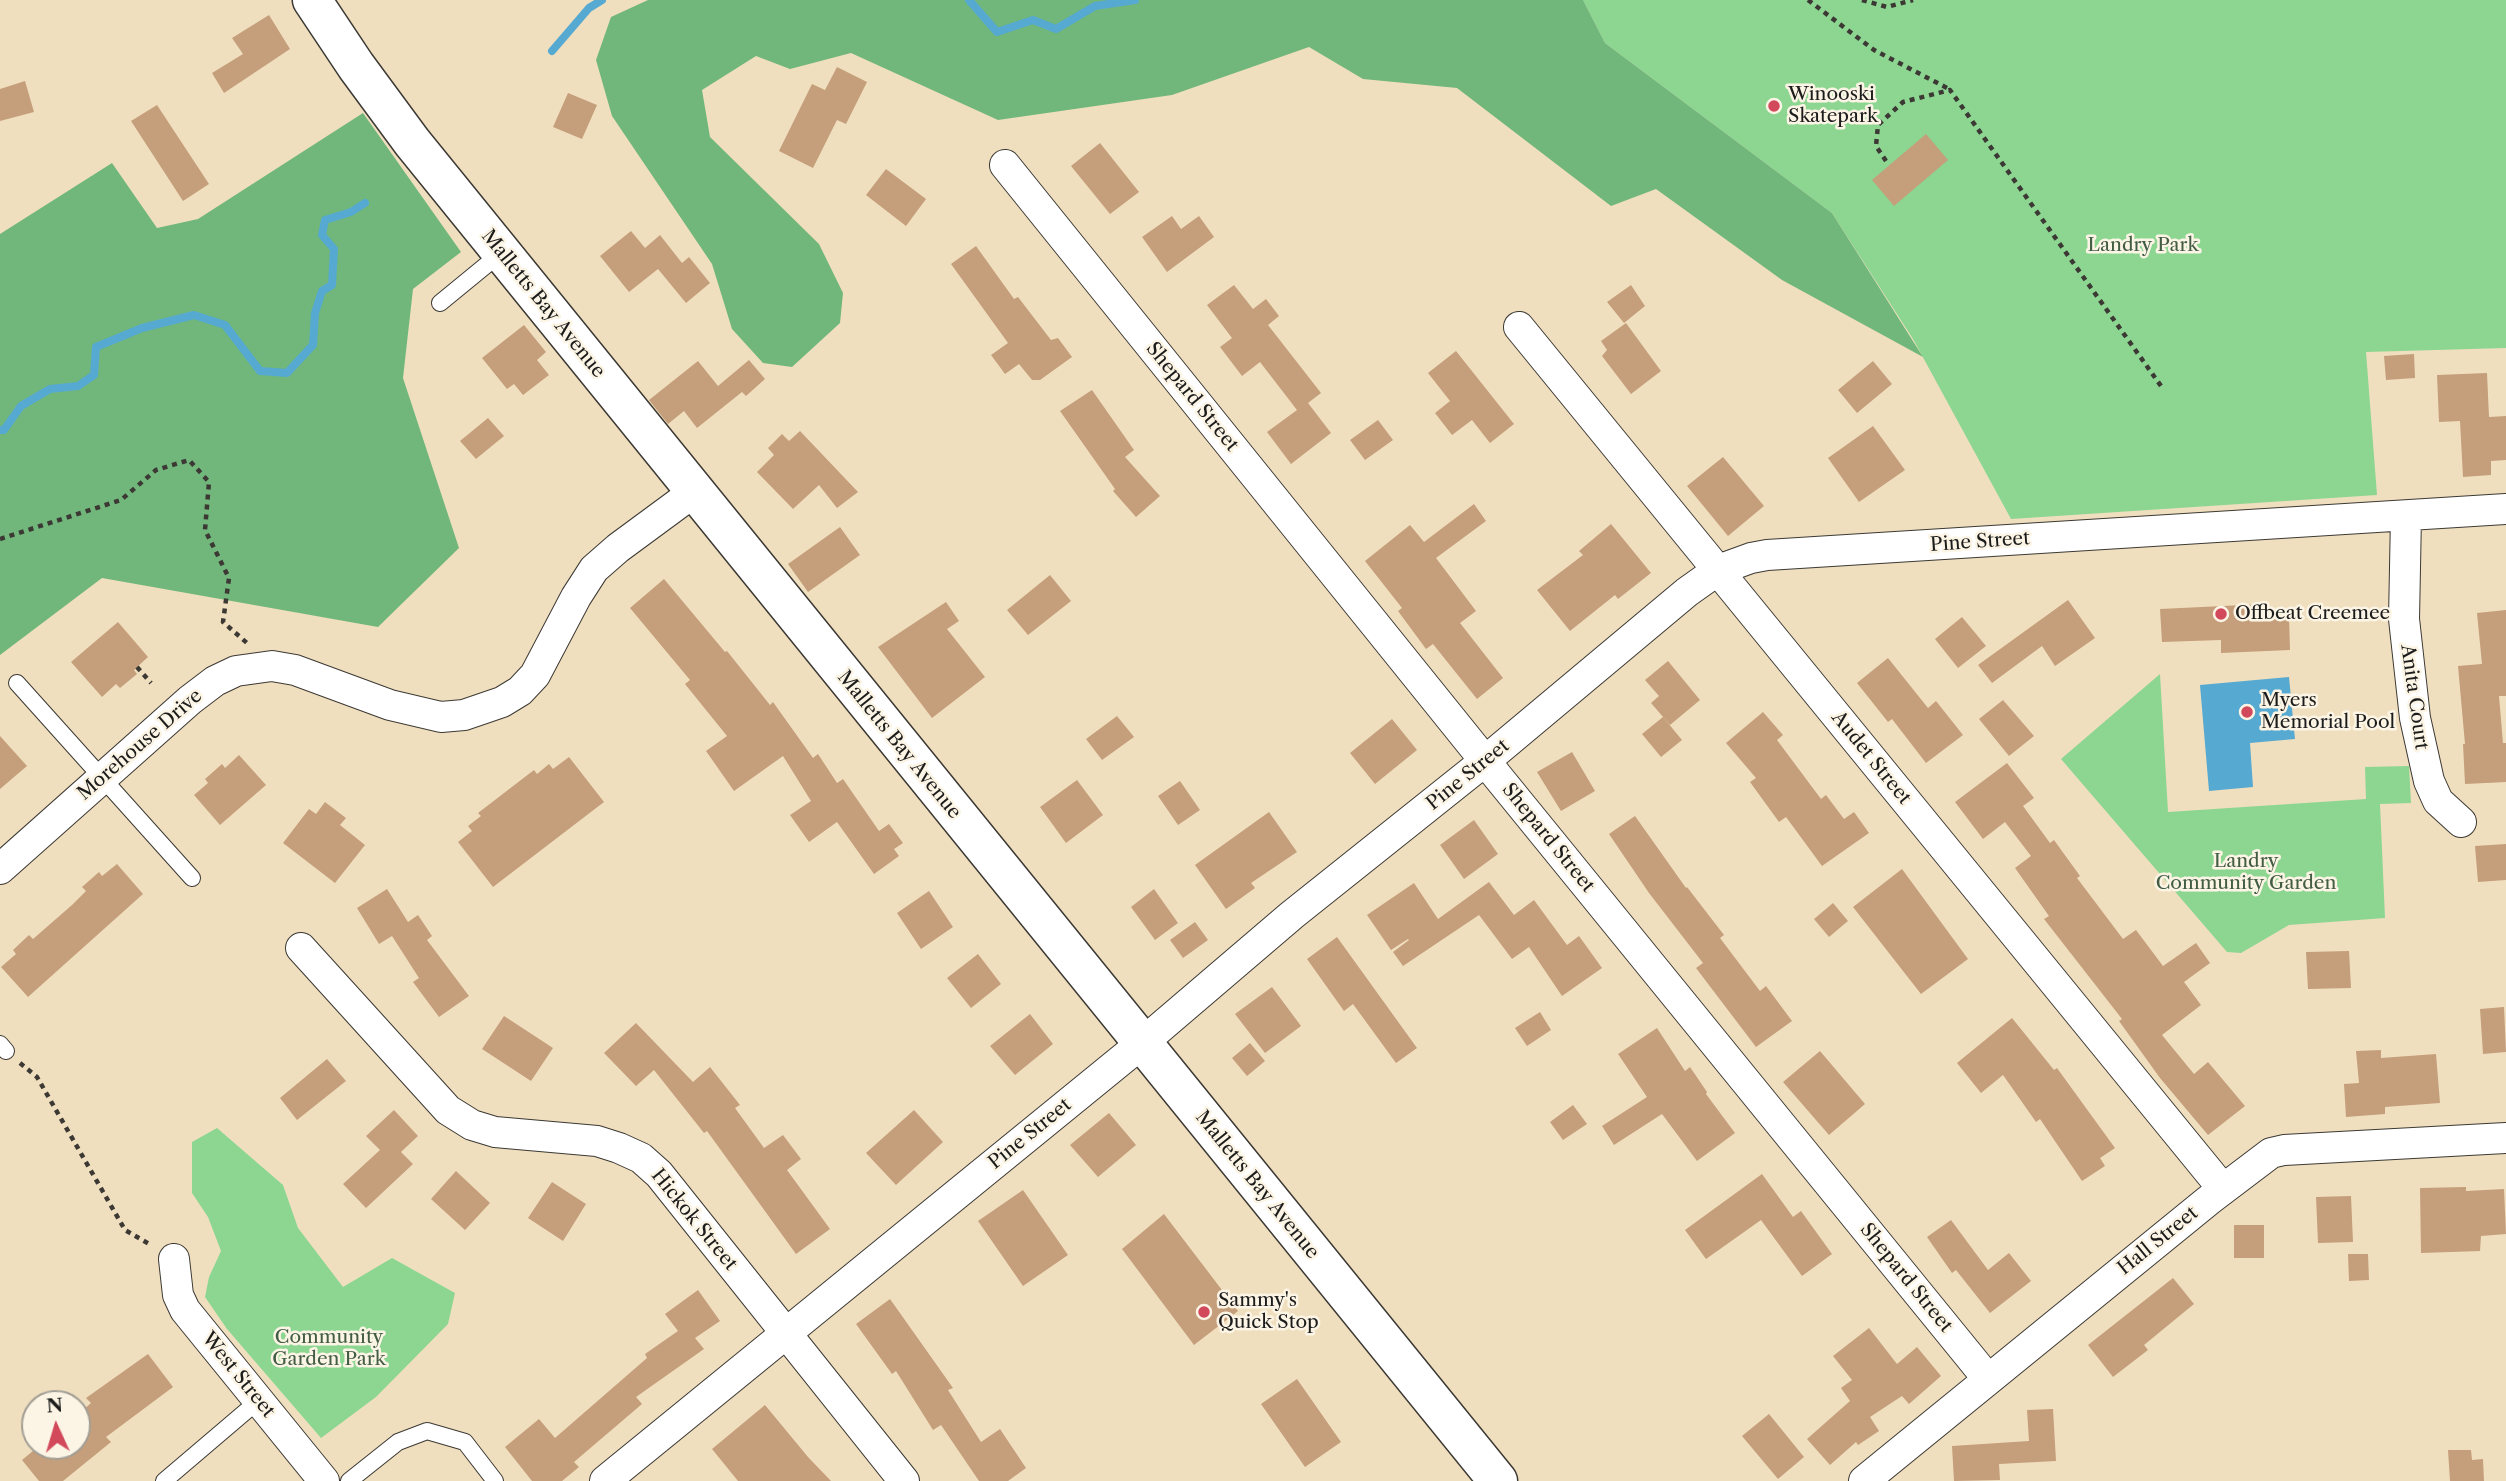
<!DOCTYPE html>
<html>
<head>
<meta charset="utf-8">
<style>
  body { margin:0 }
  #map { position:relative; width:2506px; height:1481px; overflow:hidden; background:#f0dfbe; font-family:"Libre Caslon Text",serif }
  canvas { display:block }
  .north { position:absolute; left:21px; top:1390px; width:70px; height:70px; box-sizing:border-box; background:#fcf5e5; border:2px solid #a29e95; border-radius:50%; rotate:356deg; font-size:19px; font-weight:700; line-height:28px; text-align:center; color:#1c1c1c }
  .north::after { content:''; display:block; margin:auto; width:24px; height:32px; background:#d1495b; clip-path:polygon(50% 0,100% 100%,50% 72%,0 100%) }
</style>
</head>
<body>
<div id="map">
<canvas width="2506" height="1481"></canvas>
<div class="north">N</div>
</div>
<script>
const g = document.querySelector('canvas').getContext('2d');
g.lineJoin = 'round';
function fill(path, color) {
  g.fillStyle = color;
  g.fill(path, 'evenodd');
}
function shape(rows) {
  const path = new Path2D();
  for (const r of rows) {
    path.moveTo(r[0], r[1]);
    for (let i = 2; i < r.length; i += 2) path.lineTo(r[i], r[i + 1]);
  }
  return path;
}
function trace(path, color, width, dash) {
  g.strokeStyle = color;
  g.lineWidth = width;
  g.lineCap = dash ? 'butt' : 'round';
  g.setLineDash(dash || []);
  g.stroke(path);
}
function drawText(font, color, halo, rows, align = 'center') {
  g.font = font + ' "Libre Caslon Text",serif';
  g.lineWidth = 5;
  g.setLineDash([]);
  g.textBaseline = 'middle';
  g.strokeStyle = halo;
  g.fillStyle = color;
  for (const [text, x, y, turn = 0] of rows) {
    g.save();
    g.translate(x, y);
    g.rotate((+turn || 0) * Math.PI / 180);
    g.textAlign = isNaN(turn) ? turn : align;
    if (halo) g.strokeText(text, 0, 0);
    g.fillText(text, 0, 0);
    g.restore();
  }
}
fill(shape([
  [1583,0,2506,0,2506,348,2366,352,2377,495,2011,519,1913,339,1832,213,1605,43],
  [2160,674,2168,812,2366,799,2365,767,2409,766,2411,803,2380,804,2385,918,2289,925,2241,953,2227,952,2061,759],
  [217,1128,283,1185,298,1228,343,1287,392,1258,455,1293,448,1324,376,1397,321,1438,227,1329,205,1297,209,1277,221,1251,208,1217,192,1193,192,1142]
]), '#8cd692');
fill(shape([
  [648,0,1583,0,1605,43,1832,213,1923,357,1782,280,1656,189,1611,206,1457,88,1363,79,1309,47,1172,95,998,120,851,53,790,69,756,56,702,90,710,137,819,244,843,293,840,323,792,367,763,363,732,329,712,264,612,116,596,60,611,17],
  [363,113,461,252,413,289,403,378,459,548,378,627,102,578,0,655,0,234,112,163,157,228,198,219]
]), '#71b77c');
fill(shape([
  [2289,677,2295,739,2250,743,2253,787,2209,791,2200,685]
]), '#56a9d1');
trace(shape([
  [969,0,997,32,1033,20,1056,29,1095,6,1135,0],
  [552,51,589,8,602,0],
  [0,430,4,430,21,406,50,389,78,386,94,375,96,347,142,328,194,315,225,325,260,371,287,373,313,345,315,313,322,291,332,285,334,249,322,235,325,220,351,212,365,203]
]), '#56a9d1', 8);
fill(shape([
  [269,15,290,49,224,93,212,73,243,54,232,38],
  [837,67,867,82,846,124,837,120,813,168,779,151,812,84,825,90],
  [25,81,34,112,0,121,0,89],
  [568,93,597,105,582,139,553,127],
  [157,105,209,184,183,201,131,121],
  [1926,134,1948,160,1894,206,1872,180],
  [1100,143,1139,192,1110,214,1071,166],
  [886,169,926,199,906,226,866,195],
  [1172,216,1181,229,1199,216,1214,237,1167,272,1142,237],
  [631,231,645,248,660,235,682,263,689,257,710,283,686,303,658,269,629,292,600,256],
  [976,246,1014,299,1018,297,1051,340,1058,338,1072,357,1040,380,1032,380,1019,364,1005,374,991,355,1008,343,951,264],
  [1234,285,1253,309,1266,299,1279,316,1268,325,1321,393,1308,403,1331,433,1291,464,1267,432,1297,410,1260,362,1242,376,1220,347,1232,338,1207,305],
  [1631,285,1645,306,1624,323,1607,302],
  [1626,323,1661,371,1631,394,1602,356,1607,350,1601,341],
  [524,325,546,352,537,360,549,375,523,395,514,384,507,389,482,358],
  [1456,351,1514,424,1490,443,1472,420,1452,435,1435,413,1450,401,1428,373],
  [2414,354,2415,378,2386,380,2384,356],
  [749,360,765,379,746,396,742,392,697,428,684,411,668,424,649,400,698,361,718,386],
  [1873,361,1892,384,1857,413,1838,390],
  [2487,373,2489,417,2506,416,2506,460,2491,461,2491,475,2463,477,2460,421,2439,422,2437,375],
  [1092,390,1134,450,1125,457,1160,496,1136,517,1113,491,1115,489,1060,411],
  [488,418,504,436,476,459,460,441],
  [1378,420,1393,440,1365,460,1350,440],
  [1873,426,1905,470,1859,502,1828,458],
  [800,431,858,492,837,508,819,485,793,509,757,472,774,455,768,448,782,434,789,441],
  [1723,457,1764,506,1728,536,1687,486],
  [1474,504,1486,521,1436,558,1476,611,1460,623,1503,678,1477,699,1433,644,1426,649,1398,611,1402,608,1365,561,1410,525,1424,542],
  [1611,524,1651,573,1618,599,1615,595,1570,631,1537,590,1583,555,1579,551],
  [840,527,860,555,808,592,788,564],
  [1050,575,1071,601,1028,635,1007,610],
  [664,579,725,652,727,651,770,705,773,702,813,758,818,754,837,783,843,779,879,831,889,824,903,843,894,849,899,856,874,874,837,822,809,842,790,815,811,801,783,756,734,791,706,751,727,736,685,684,690,680,630,608],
  [2068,600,2095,638,2055,666,2042,646,1992,683,1978,665],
  [946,602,959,621,947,629,985,677,932,718,878,647],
  [2265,604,2266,618,2289,617,2290,650,2221,653,2221,640,2162,642,2160,609],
  [2506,610,2506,696,2499,696,2503,743,2506,743,2506,782,2465,784,2463,744,2465,744,2458,666,2482,664,2477,613],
  [1962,617,1986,646,1958,668,1935,639],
  [118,622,148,657,134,670,137,674,120,688,116,684,102,697,71,662],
  [1888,658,1928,708,1936,701,1963,735,1926,763,1892,719,1888,722,1857,683],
  [1668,661,1700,700,1670,725,1651,703,1659,696,1645,680],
  [2003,700,2034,736,2009,756,1979,719],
  [1763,712,1783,735,1777,740,1821,799,1826,795,1844,819,1854,812,1869,833,1822,866,1786,817,1779,822,1750,782,1756,778,1726,743],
  [1117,716,1134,737,1102,760,1086,739],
  [1663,717,1682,740,1661,757,1642,734],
  [1392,719,1417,750,1375,784,1350,753],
  [0,736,27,766,0,789],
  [1572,752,1595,791,1561,811,1537,772],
  [239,755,266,785,220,825,194,795,208,783,205,779,222,764,225,768],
  [569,757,604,802,493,887,458,842,472,831,468,826,481,816,478,813,534,770,537,774,549,764,553,769],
  [2007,763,2034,798,2023,806,2050,843,2054,840,2080,876,2077,878,2123,939,2136,930,2163,966,2196,943,2210,963,2184,982,2201,1005,2162,1035,2194,1074,2208,1062,2245,1106,2208,1135,2160,1078,2119,1021,2122,1019,2044,919,2049,916,2015,868,2031,856,2005,822,1983,839,1955,802],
  [1077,780,1103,815,1066,843,1040,807],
  [1180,781,1200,810,1178,825,1158,796],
  [325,802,346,818,340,825,365,845,335,883,283,843,309,809,316,814],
  [1269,812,1297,852,1251,883,1255,888,1226,909,1195,865],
  [1635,816,1686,888,1687,887,1724,935,1720,938,1760,991,1766,986,1792,1021,1756,1047,1696,968,1703,963,1649,893,1609,834],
  [1474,820,1498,854,1464,879,1440,845],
  [2506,844,2506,880,2478,882,2475,846],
  [117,864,143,894,28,997,1,967,16,954,13,950,29,935,33,939,72,905,86,891,82,887,99,872,102,876],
  [1902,869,1968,959,1921,994,1853,907],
  [1489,882,1514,915,1534,900,1567,945,1579,936,1602,968,1562,996,1529,947,1512,959,1479,915,1403,966,1393,952,1409,940,1408,939,1391,950,1367,915,1414,883,1438,919],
  [387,889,408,922,418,915,432,936,427,940,469,996,439,1017,413,982,419,978,392,936,379,944,357,908],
  [1154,889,1178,923,1155,940,1131,907],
  [929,891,953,927,921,949,897,913],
  [1833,903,1848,921,1829,937,1814,919],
  [1195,922,1208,940,1183,958,1170,940],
  [1337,937,1417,1048,1396,1063,1353,1004,1344,1011,1307,959],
  [2349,951,2351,988,2308,989,2306,952],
  [978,954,1001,984,971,1008,947,978],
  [1272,987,1301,1026,1265,1053,1235,1014],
  [2504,1007,2506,1052,2483,1054,2480,1009],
  [1540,1012,1551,1030,1527,1046,1515,1028],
  [1030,1014,1053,1044,1015,1075,990,1046],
  [504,1016,553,1048,531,1081,482,1049],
  [2012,1018,2054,1070,2057,1068,2115,1148,2100,1158,2105,1166,2082,1181,2040,1119,2036,1122,2003,1075,1981,1093,1957,1063],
  [636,1023,693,1082,710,1067,740,1105,735,1108,764,1148,783,1135,801,1159,787,1170,830,1229,796,1254,707,1131,704,1133,654,1070,636,1086,604,1053],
  [1657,1028,1685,1071,1690,1067,1707,1092,1706,1094,1735,1133,1697,1161,1662,1114,1614,1145,1602,1126,1647,1097,1618,1054],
  [1250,1043,1265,1061,1247,1076,1232,1058],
  [2381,1050,2381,1058,2436,1054,2440,1103,2385,1107,2385,1114,2346,1117,2344,1084,2359,1083,2356,1051],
  [1820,1051,1865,1104,1829,1135,1783,1082],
  [327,1059,346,1081,297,1120,280,1098],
  [1573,1105,1587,1124,1563,1140,1550,1122],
  [394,1110,418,1136,401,1152,413,1164,366,1208,343,1184,380,1150,366,1136],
  [914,1110,943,1142,896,1185,866,1153],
  [1109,1113,1136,1145,1098,1177,1070,1145],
  [456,1171,490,1203,465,1230,431,1199],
  [1762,1174,1793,1217,1801,1211,1832,1254,1802,1276,1761,1220,1706,1259,1685,1230],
  [552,1182,586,1204,563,1241,528,1218],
  [2466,1187,2466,1191,2504,1189,2506,1234,2481,1236,2480,1251,2421,1253,2420,1188],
  [1023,1190,1068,1255,1023,1286,978,1221],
  [2351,1196,2353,1242,2318,1243,2316,1197],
  [1164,1214,1238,1311,1194,1345,1122,1249],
  [1951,1220,1988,1270,2009,1253,2031,1281,1990,1313,1956,1270,1952,1273,1927,1237],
  [2234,1225,2264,1225,2264,1258,2234,1258],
  [2348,1254,2368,1254,2369,1280,2349,1281],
  [2173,1278,2194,1304,2144,1345,2148,1350,2113,1377,2088,1345],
  [698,1290,720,1321,695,1338,704,1349,636,1397,642,1404,574,1462,579,1467,562,1481,532,1481,505,1447,539,1419,555,1438,647,1358,645,1354,678,1331,665,1314],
  [890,1299,953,1388,948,1390,981,1442,1000,1429,1026,1468,1008,1481,979,1481,941,1425,933,1430,896,1371,892,1374,856,1324],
  [1869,1328,1897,1364,1917,1347,1941,1376,1909,1404,1902,1396,1870,1417,1879,1431,1858,1445,1856,1442,1830,1465,1807,1439,1850,1401,1841,1388,1852,1380,1833,1356],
  [148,1354,173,1387,106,1437,111,1442,63,1481,39,1481,22,1460,39,1446,77,1446,77,1415,91,1403,86,1398],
  [1297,1379,1341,1442,1305,1467,1261,1404],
  [765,1405,808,1457,831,1481,738,1481,712,1449],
  [2053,1409,2056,1461,1999,1464,2000,1480,1954,1481,1952,1446,2029,1441,2027,1410],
  [1769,1414,1804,1457,1778,1479,1742,1436],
  [2448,1450,2471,1450,2472,1460,2483,1459,2484,1481,2450,1481]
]), '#c59e7b');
const lane = shape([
  [440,303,501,253],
  [17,683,192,878],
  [0,1044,6,1051],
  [164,1481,258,1401],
  [349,1481,398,1442,427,1431,465,1442,495,1481]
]);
const street = shape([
  [1005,165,1498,777,1988,1379],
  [1519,327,2223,1189],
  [2406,516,2404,619,2415,718,2429,781,2438,801,2461,822],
  [0,869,190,700,215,681,236,671,272,666,295,670,390,705,441,717,464,715,502,702,520,691,535,675,576,597,594,569,618,548,694,492],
  [301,948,448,1110,472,1125,495,1132,597,1141,619,1148,641,1158,659,1174,904,1481],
  [174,1259,178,1295,185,1310,324,1481],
  [605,1481,1141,1044,1292,915,1485,761,1687,592,1718,570,1751,558,1767,555,2506,509],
  [1864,1481,2209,1200,2271,1153,2284,1150,2506,1138]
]);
const secondary = shape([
  [312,0,356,66,412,142,1498,1481]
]);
trace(lane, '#3c3934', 18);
trace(street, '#3c3934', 32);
trace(secondary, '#3c3934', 41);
trace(shape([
  [1808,0,1874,50,1949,89],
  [1862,0,1887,7,1913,0],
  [1886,161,1876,146,1878,125,1903,102,1950,90,2161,386],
  [0,539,121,500,156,470,189,460,209,482,205,530,229,578,223,622,247,643],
  [137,667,151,683],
  [20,1063,37,1077,125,1230,151,1245]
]), '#3c3934', 4.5, [5, 5]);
trace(lane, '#fff', 16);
trace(street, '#fff', 30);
trace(secondary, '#fff', 38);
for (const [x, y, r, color] of [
  [1774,106,7,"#d1495b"],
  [2221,614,7,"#d1495b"],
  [2247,712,7,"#d1495b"],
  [1204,1312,7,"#d1495b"]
]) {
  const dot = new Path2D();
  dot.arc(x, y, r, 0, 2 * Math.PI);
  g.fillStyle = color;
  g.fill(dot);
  trace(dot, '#fcf5e5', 2.5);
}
drawText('19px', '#1c1c1c', '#fcf5e5', [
  ["Winooski",1788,95],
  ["Skatepark",1788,117],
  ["Offbeat Creemee",2235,614],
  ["Myers",2261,701],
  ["Memorial Pool",2261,723],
  ["Sammy's",1218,1301],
  ["Quick Stop",1218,1323]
], 'left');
drawText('19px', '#435d45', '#fcf5e5', [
  ["Landry Park",2143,246],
  ["Landry",2246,862],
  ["Community Garden",2246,884],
  ["Community",329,1338],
  ["Garden Park",329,1360]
]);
drawText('19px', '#1c1c1c', '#fcf5e5', [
  ["Malletts Bay Avenue",543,304,51],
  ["Shepard Street",1192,397,51],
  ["Pine Street",1980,542,-4],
  ["Anita Court",2414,697,82],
  ["Morehouse Drive",140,745,-41],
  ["Malletts Bay Avenue",899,745,51],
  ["Audet Street",1871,758,51],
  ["Pine Street",1468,775,-39],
  ["Shepard Street",1548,838,51],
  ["Pine Street",1030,1134,-39],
  ["Malletts Bay Avenue",1257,1185,51],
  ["Hickok Street",694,1220,51],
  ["Hall Street",2158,1241,-39],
  ["Shepard Street",1906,1278,51],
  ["West Street",238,1375,51]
]);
</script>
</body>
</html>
